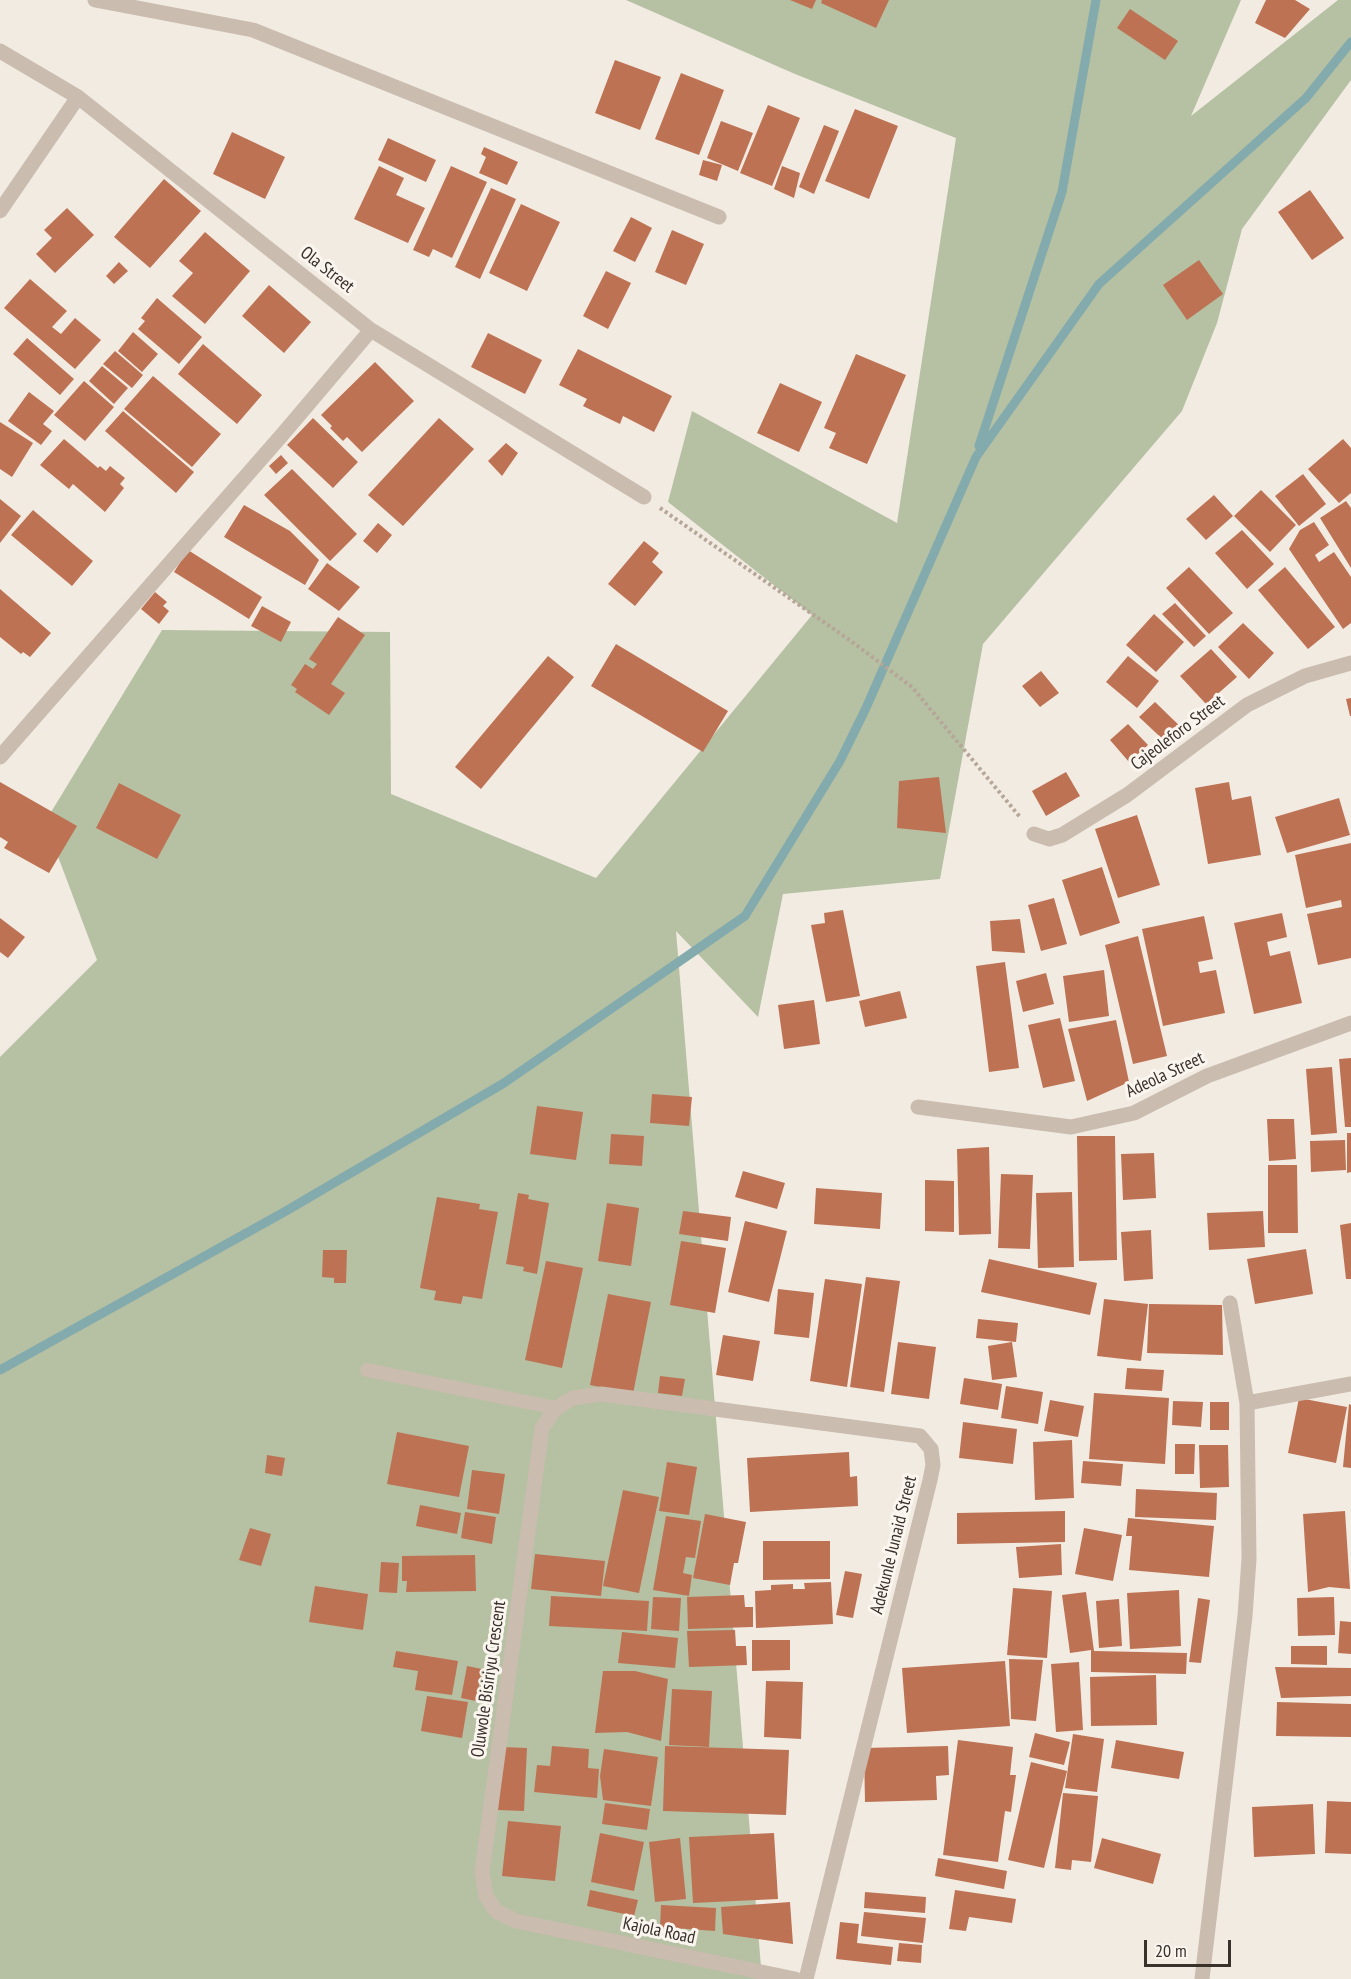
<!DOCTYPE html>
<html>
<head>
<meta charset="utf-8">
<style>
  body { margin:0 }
  #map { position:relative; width:1351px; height:1979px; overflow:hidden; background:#f2ebe2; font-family:"PT Sans Narrow",sans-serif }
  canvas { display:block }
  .scale { position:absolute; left:1144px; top:1940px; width:87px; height:27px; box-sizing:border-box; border:3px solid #39312c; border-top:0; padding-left:8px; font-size:18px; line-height:21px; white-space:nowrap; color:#39312c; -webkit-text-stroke:4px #faf5ee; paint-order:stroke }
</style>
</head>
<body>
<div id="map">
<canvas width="1351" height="1979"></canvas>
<div class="scale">20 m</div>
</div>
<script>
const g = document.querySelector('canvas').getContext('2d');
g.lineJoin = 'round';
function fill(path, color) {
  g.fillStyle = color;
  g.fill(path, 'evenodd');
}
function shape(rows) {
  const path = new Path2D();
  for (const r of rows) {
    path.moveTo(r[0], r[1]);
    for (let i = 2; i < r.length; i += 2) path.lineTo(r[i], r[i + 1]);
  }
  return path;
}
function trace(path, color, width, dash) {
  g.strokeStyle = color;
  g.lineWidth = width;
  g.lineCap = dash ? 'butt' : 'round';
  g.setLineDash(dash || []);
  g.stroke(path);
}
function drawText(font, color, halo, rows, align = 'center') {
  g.font = font + ' "PT Sans Narrow",sans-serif';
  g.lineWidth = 6;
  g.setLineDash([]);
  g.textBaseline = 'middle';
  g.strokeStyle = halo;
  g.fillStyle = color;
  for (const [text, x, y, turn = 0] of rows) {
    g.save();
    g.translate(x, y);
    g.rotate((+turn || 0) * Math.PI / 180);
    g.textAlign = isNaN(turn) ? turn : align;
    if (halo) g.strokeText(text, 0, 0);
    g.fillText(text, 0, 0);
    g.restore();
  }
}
fill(shape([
  [626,0,1241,0,1191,116,1338,0,1351,0,1351,80,1242,229,1217,323,1182,411,983,644,940,879,783,894,758,1017,676,931,762,1979,0,1979,0,1057,97,960,45,822,162,630,390,632,391,794,596,878,812,615,668,502,692,411,897,523,956,138,795,74]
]), '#b5c1a2');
trace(shape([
  [979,446,1062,192,1096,0],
  [0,1370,286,1211,504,1083,745,916,840,761,866,708,976,457,1099,284,1306,98,1351,42]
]), '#83aaad', 9);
fill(shape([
  [790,0,816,0,812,9],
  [822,0,889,0,876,28,821,3],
  [1266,0,1295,0,1310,9,1285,38,1255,23],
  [1130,9,1178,41,1165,60,1117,28],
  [615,60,661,77,640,130,595,113],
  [681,73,724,90,699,155,655,139],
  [768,105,800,118,772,186,740,173],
  [855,109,898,126,869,199,825,181],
  [721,121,753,133,738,171,707,158],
  [824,125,839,131,814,194,799,187],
  [232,132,285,157,265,199,213,174],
  [388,138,436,160,426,182,378,160],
  [484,147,518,162,507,185,479,173,486,157,481,154],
  [703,160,722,165,717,181,699,175],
  [379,166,404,178,396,195,425,208,408,243,354,219],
  [451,166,487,182,452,258,433,249,429,257,413,250],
  [782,166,800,173,794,198,774,189],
  [164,179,201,211,150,268,114,237],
  [491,188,516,199,480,279,455,267],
  [1310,190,1344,238,1312,260,1278,212],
  [521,204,560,222,527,291,489,273],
  [67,208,94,235,55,273,36,254,52,238,44,230],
  [631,217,652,228,635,262,613,251],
  [672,230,704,244,686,285,655,272],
  [205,232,250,271,205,324,172,296,193,273,179,261],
  [1199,260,1223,294,1187,320,1163,285],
  [119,262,128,271,114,284,106,276],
  [606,271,631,283,608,329,583,316],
  [30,279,67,311,52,327,61,334,75,318,101,340,75,369,4,308],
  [269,285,311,322,284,353,242,316],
  [157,298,202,337,179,364,138,329,145,321,141,318],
  [133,332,158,354,142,372,118,351],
  [488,333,542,360,525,394,471,367],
  [27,338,74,379,60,395,13,354],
  [203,344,262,395,237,424,178,374],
  [578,349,672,396,654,432,623,416,620,424,583,406,587,399,559,385],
  [115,351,143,375,132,388,103,364],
  [856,354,906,375,867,464,829,448,836,433,824,428],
  [375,362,414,401,362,452,347,437,343,441,330,428,332,426,321,415],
  [102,366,128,388,114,404,89,381],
  [153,376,221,434,192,467,124,409],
  [84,381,114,407,85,441,54,415],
  [780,383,822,402,799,452,757,433],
  [29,392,54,411,43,424,52,431,41,445,8,421],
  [123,411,194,472,176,493,105,431],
  [313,418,358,462,333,488,287,445],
  [439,418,474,449,403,526,368,495],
  [0,422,33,443,12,477,0,469],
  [64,439,98,468,100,466,106,471,110,466,125,478,120,484,124,488,105,512,73,484,69,489,40,465],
  [1343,439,1351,448,1351,493,1339,503,1308,469],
  [506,443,518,453,502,476,488,461],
  [281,455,288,463,276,474,269,466],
  [292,469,357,534,330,561,264,495],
  [1303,474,1326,504,1299,526,1275,496],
  [1261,490,1296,525,1270,552,1234,516],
  [1214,495,1233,516,1206,540,1186,519],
  [0,499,21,516,0,543],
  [1346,501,1351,508,1351,568,1320,518],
  [244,505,290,531,319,560,305,585,224,537],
  [33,510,93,561,72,586,11,535],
  [1314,522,1329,545,1315,555,1319,562,1334,552,1351,577,1351,623,1343,629,1289,549,1300,530],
  [378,523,392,535,377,553,363,541],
  [1242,530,1274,564,1247,589,1215,553],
  [644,541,659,553,652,562,663,572,635,606,608,584],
  [188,550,262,597,249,619,174,572],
  [327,563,360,587,339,611,308,589],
  [1189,567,1233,613,1209,634,1166,588],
  [1285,567,1335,627,1308,649,1258,590],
  [0,589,51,633,30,657,23,652,21,654,0,637],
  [155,592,167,602,163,606,169,611,159,624,141,609],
  [1175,603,1206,636,1194,647,1162,614],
  [262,606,291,622,281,642,251,626],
  [1154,614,1184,642,1156,672,1126,645],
  [338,617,365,635,331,684,345,693,329,715,295,692,297,689,291,685,305,664,313,669,317,664,309,659],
  [1243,623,1274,653,1249,679,1218,647],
  [616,644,728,711,703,752,591,686],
  [1211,649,1237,677,1206,704,1180,676],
  [548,656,574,677,481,789,455,767],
  [1128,656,1159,681,1137,708,1106,682],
  [1041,671,1059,693,1040,707,1022,686],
  [1351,698,1351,716,1350,716,1346,699],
  [1155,702,1186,732,1171,747,1139,717],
  [1128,724,1148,745,1129,762,1110,740],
  [1066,772,1080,796,1046,816,1032,791],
  [939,777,946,833,897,828,899,781],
  [0,782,77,826,49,873,4,848,8,842,0,837],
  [1229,782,1232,800,1251,796,1261,855,1208,864,1195,788],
  [119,783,181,815,157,859,96,828],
  [1339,798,1350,835,1287,853,1275,817],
  [1137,815,1160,885,1118,898,1095,829],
  [1351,843,1351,958,1318,965,1307,914,1342,907,1341,900,1306,908,1295,855],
  [1102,867,1120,923,1080,936,1062,880],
  [1054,898,1067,944,1041,951,1028,905],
  [843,910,860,996,826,1002,811,925,825,923,824,913],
  [1282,913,1287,937,1267,942,1270,956,1290,951,1302,1003,1254,1014,1234,923],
  [1204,916,1213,959,1198,962,1200,973,1216,970,1225,1013,1163,1026,1142,929],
  [0,918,25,937,8,958,0,952],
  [1020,919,1025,953,992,951,990,921],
  [1138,936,1167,1056,1133,1064,1105,945],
  [1005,962,1019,1068,989,1072,976,966],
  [1104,970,1109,1016,1069,1022,1063,976],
  [1046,973,1054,1004,1023,1012,1016,981],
  [900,991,907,1018,865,1027,859,1001],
  [814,1000,820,1044,784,1049,778,1005],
  [1060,1018,1075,1081,1043,1088,1028,1025],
  [1116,1020,1129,1082,1087,1101,1068,1029],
  [1351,1058,1351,1127,1345,1127,1339,1059],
  [1332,1067,1337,1133,1311,1135,1306,1069],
  [652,1094,692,1097,689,1126,650,1123],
  [537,1106,583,1112,576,1160,530,1154],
  [1267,1119,1294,1119,1296,1159,1269,1161],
  [1347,1133,1351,1133,1351,1172,1347,1173],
  [611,1134,644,1136,642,1166,609,1164],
  [1077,1136,1115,1136,1117,1260,1079,1261],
  [1345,1140,1346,1170,1311,1172,1310,1141],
  [989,1147,991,1234,959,1235,957,1149],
  [1154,1153,1156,1198,1123,1200,1121,1154],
  [1268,1165,1297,1165,1298,1233,1268,1233],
  [743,1171,785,1183,777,1209,735,1197],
  [1001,1174,1033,1175,1030,1249,998,1248],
  [925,1180,954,1181,954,1232,925,1231],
  [816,1188,882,1193,880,1229,814,1224],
  [1072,1192,1074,1267,1038,1268,1036,1193],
  [518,1193,529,1195,528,1199,549,1203,537,1274,523,1271,524,1267,506,1264],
  [437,1197,480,1204,479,1209,498,1212,482,1299,463,1296,461,1304,434,1300,436,1291,420,1288],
  [607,1203,639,1208,631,1266,598,1261],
  [683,1211,731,1217,728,1241,679,1234],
  [1263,1211,1265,1247,1209,1250,1207,1213],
  [745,1221,787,1231,769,1302,728,1292],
  [1351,1223,1351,1279,1346,1279,1340,1225],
  [1151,1230,1153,1279,1124,1281,1121,1232],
  [681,1241,726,1248,715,1313,670,1305],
  [1306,1249,1313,1294,1255,1304,1247,1259],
  [323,1250,347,1250,346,1283,334,1283,334,1278,322,1277],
  [989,1259,1097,1283,1090,1315,981,1292],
  [546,1261,583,1268,562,1368,525,1360],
  [866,1277,900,1281,884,1392,850,1387],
  [825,1279,862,1284,847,1387,810,1381],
  [778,1289,814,1293,809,1338,774,1334],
  [608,1294,651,1302,633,1394,590,1385],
  [1104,1299,1148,1304,1141,1361,1097,1356],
  [1149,1304,1222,1305,1223,1355,1147,1353],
  [978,1319,1018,1323,1016,1342,976,1338],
  [723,1335,760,1341,753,1381,716,1375],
  [898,1342,936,1347,929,1399,891,1394],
  [1012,1342,1017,1377,992,1380,988,1346],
  [1127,1368,1164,1370,1162,1391,1125,1389],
  [660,1376,685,1379,682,1396,658,1393],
  [964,1378,1002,1384,998,1410,960,1404],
  [1006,1386,1043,1392,1038,1424,1001,1418],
  [1094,1393,1169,1398,1165,1464,1089,1459],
  [1299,1398,1347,1407,1336,1463,1288,1453],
  [1050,1400,1084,1406,1078,1437,1044,1431],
  [1173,1401,1203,1402,1201,1427,1172,1425],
  [1210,1402,1229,1402,1229,1430,1210,1430],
  [1349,1404,1351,1405,1351,1468,1343,1467],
  [963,1422,1017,1429,1013,1464,959,1458],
  [397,1432,469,1446,459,1497,387,1484],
  [1072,1440,1074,1498,1035,1500,1033,1442],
  [1175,1444,1195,1444,1194,1474,1175,1474],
  [1199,1445,1228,1445,1229,1487,1200,1488],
  [849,1452,850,1477,857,1476,858,1506,750,1512,747,1458],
  [267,1455,285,1458,282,1476,265,1473],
  [1083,1461,1123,1464,1121,1486,1081,1483],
  [667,1462,697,1467,689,1515,659,1511],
  [472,1470,505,1474,499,1514,467,1509],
  [1136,1489,1217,1493,1216,1520,1135,1517],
  [623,1490,659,1497,639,1593,603,1586],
  [420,1505,461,1513,457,1534,416,1526],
  [1065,1511,1065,1542,957,1544,957,1513],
  [1345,1511,1350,1589,1329,1587,1308,1592,1303,1514],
  [465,1512,496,1517,492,1544,461,1538],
  [705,1514,746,1522,738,1563,734,1563,730,1585,693,1578],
  [666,1516,701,1521,695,1558,686,1557,683,1573,692,1575,689,1596,653,1590],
  [1128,1518,1214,1526,1209,1577,1129,1570,1132,1536,1126,1536],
  [250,1528,271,1534,261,1566,239,1560],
  [1084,1528,1122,1535,1113,1581,1075,1574],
  [763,1541,830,1541,830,1579,763,1580],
  [1061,1544,1062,1575,1019,1578,1016,1547],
  [535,1554,605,1561,601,1596,531,1589],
  [475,1555,476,1591,406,1592,407,1581,402,1581,402,1556],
  [381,1562,399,1563,397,1593,379,1592],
  [845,1571,862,1574,853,1618,836,1615],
  [831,1582,833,1624,756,1628,755,1591,771,1590,771,1585,793,1584,793,1589,805,1589,804,1583],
  [315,1586,368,1594,363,1630,309,1622],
  [1013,1588,1052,1591,1047,1658,1007,1655],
  [1179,1590,1181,1646,1130,1649,1127,1593],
  [1086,1592,1094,1651,1187,1653,1186,1674,1091,1672,1091,1650,1070,1653,1062,1595],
  [744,1595,745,1607,753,1607,753,1627,688,1629,687,1597],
  [551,1596,649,1601,647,1631,549,1626],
  [653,1597,681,1598,679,1631,651,1629],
  [1334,1597,1335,1635,1298,1636,1297,1598],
  [1198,1598,1210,1600,1201,1663,1189,1662],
  [1119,1599,1122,1646,1099,1648,1096,1601],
  [1340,1621,1351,1622,1351,1654,1338,1653],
  [735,1630,736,1646,746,1646,747,1665,689,1667,687,1631],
  [622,1632,678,1638,675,1668,618,1663],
  [752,1640,790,1640,790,1670,752,1671],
  [1291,1646,1327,1646,1327,1665,1291,1664],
  [396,1651,458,1661,452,1695,415,1690,418,1671,393,1667],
  [1009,1659,1043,1660,1036,1721,1011,1719],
  [1005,1661,1010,1726,907,1733,902,1668],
  [1079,1662,1083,1730,1056,1732,1051,1664],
  [467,1666,482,1669,476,1701,461,1698],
  [1275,1667,1351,1668,1351,1696,1281,1698],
  [603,1671,635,1671,668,1679,661,1741,627,1732,595,1733],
  [1156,1675,1157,1725,1091,1726,1090,1677],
  [766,1681,803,1682,801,1739,764,1737],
  [672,1689,712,1691,709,1747,669,1745],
  [427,1696,468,1702,462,1738,421,1731],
  [1277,1702,1351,1704,1351,1737,1276,1736],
  [1035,1733,1070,1742,1064,1765,1029,1757],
  [1073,1734,1104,1739,1097,1792,1065,1788],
  [958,1740,1013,1747,1010,1775,1016,1775,1011,1812,1005,1811,998,1862,943,1855],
  [1116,1740,1184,1752,1179,1779,1111,1768],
  [552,1746,589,1749,588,1768,599,1769,597,1798,534,1792,537,1765,550,1766],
  [665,1746,789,1750,786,1815,663,1811],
  [948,1746,949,1775,936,1776,937,1800,865,1802,864,1748],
  [502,1747,527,1748,524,1811,498,1810],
  [604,1749,658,1757,651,1806,603,1800,600,1776],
  [1031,1762,1067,1771,1044,1868,1008,1860],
  [1063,1793,1098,1796,1091,1862,1072,1860,1071,1870,1055,1868],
  [1327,1801,1351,1802,1351,1854,1325,1853],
  [605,1803,650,1809,647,1830,602,1824],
  [1313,1804,1315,1854,1254,1857,1252,1807],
  [508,1821,561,1826,555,1881,502,1876],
  [600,1833,644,1842,634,1891,591,1882],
  [774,1833,778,1899,693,1903,689,1837],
  [680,1838,686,1899,655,1902,649,1842],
  [1102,1838,1161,1854,1153,1884,1094,1868],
  [938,1858,1007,1871,1004,1889,935,1876],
  [590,1890,638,1900,634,1916,587,1906],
  [955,1890,1016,1899,1012,1923,969,1917,966,1931,949,1929],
  [865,1892,926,1897,925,1913,864,1908],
  [790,1902,793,1944,723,1934,721,1907],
  [661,1905,716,1908,715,1931,660,1927],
  [864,1912,926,1918,923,1943,861,1936],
  [840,1922,859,1924,857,1943,893,1947,891,1965,836,1959],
  [899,1943,922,1945,921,1963,897,1961]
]), '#be7254');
trace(shape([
  [660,508,851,641,912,687,1020,817]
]), '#b6a698', 4, [3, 3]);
trace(shape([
  [367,1370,556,1408]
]), '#cabcae', 14);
trace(shape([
  [95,0,253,30,719,217],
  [0,51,78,97,371,330,644,497],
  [0,211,78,97],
  [0,757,282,435,371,330],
  [1034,834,1049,839,1062,835,1127,795,1247,705,1305,676,1351,663],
  [918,1107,1071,1127,1134,1113,1207,1076,1351,1023],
  [1247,1403,1351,1384],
  [795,1979,516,1921,496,1911,486,1896,482,1872,542,1428,556,1408,573,1398,601,1394,920,1436,931,1449,933,1465,930,1480,806,1979],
  [1202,1979,1245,1616,1249,1559,1247,1403,1230,1303]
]), '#cabcae', 15);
drawText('18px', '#39312c', '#faf5ee', [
  ["Ola Street",327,270,38],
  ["Cajeoleforo Street",1178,733,-37],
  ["Adeola Street",1165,1075,-25],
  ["Adekunle Junaid Street",894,1545,-76],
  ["Oluwole Bisiriyu Crescent",489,1679,-82],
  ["Kajola Road",659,1931,12]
]);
</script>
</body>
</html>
